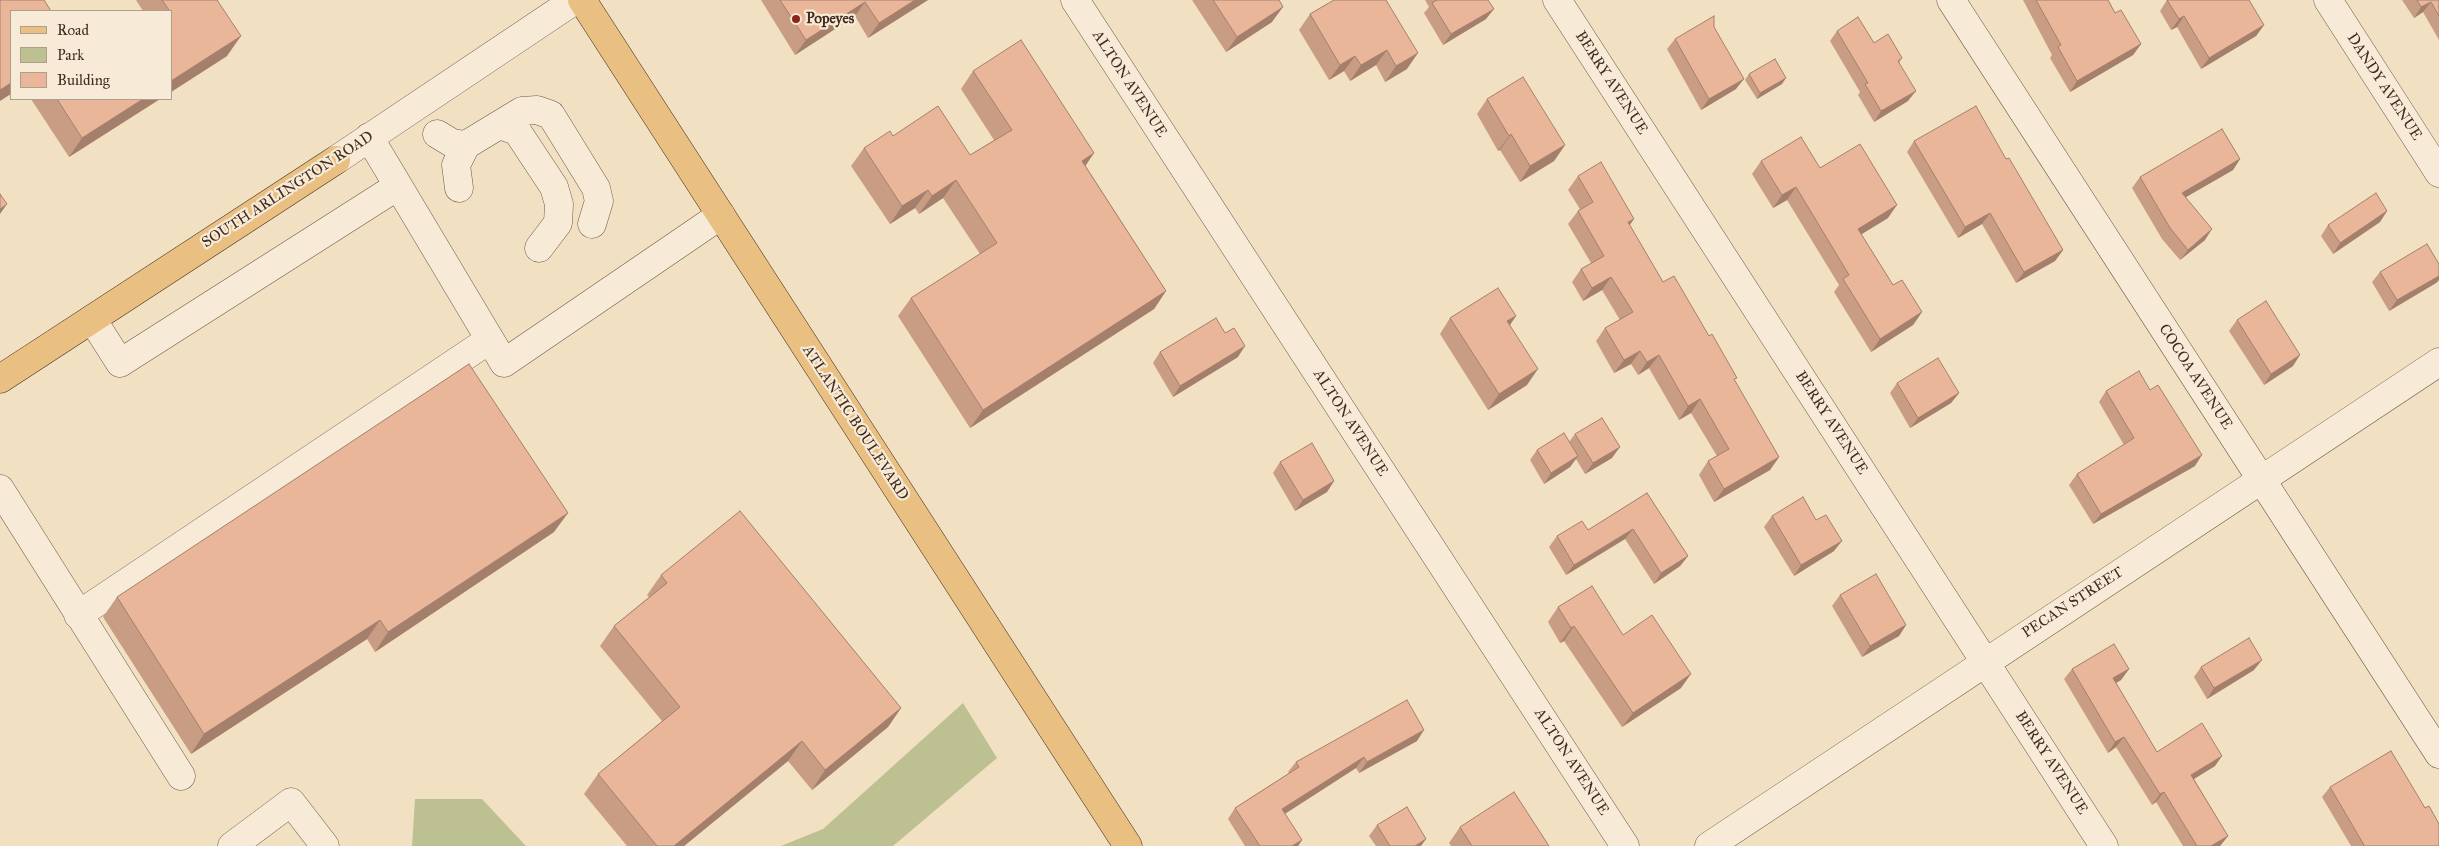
<!DOCTYPE html>
<html>
<head>
<meta charset="utf-8">
<style>
  body { margin:0 }
  #map { position:relative; width:2439px; height:846px; overflow:hidden; background:#f2e0c3; font-family:"IM FELL Great Primer",serif }
  canvas { display:block }
  .legend { position:absolute; left:10px; top:10px; width:162px; height:90px; box-sizing:border-box; background:#f7ebd8; border:1px solid #ae9e8e; margin:0; padding:6px 9px; list-style:none; font-size:15px; color:#412b1e }
  .legend li { display:flex; align-items:center; gap:10px; height:25px }
  .legend b { width:25px; border:1px solid #ae9e8e }
</style>
</head>
<body>
<div id="map">
<canvas width="2439" height="846"></canvas>
<ul class="legend">
<li><b style="height:6px;background:#e9c082"></b>Road</li>
<li><b style="height:14px;background:#bdc192"></b>Park</li>
<li><b style="height:14px;background:#eab69a"></b>Building</li>
</ul>
</div>
<script>
const g = document.querySelector('canvas').getContext('2d');
g.lineJoin = 'round';
function fill(path, color) {
  g.fillStyle = color;
  g.fill(path, 'evenodd');
}
function shape(rows) {
  const path = new Path2D();
  for (const r of rows) {
    path.moveTo(r[0], r[1]);
    for (let i = 2; i < r.length; i += 2) path.lineTo(r[i], r[i + 1]);
  }
  return path;
}
function trace(path, color, width, dash) {
  g.strokeStyle = color;
  g.lineWidth = width;
  g.lineCap = dash ? 'butt' : 'round';
  g.setLineDash(dash || []);
  g.stroke(path);
}
function drawText(font, color, halo, rows, align = 'center') {
  g.font = font + ' "IM FELL Great Primer",serif';
  g.lineWidth = 4.5;
  g.setLineDash([]);
  g.textBaseline = 'middle';
  g.strokeStyle = halo;
  g.fillStyle = color;
  for (const [text, x, y, turn = 0] of rows) {
    g.save();
    g.translate(x, y);
    g.rotate((+turn || 0) * Math.PI / 180);
    g.textAlign = isNaN(turn) ? turn : align;
    if (halo) g.strokeText(text, 0, 0);
    g.fillText(text, 0, 0);
    g.restore();
  }
}
fill(shape([
  [963,703,997,758,893,846,781,846,823,829],
  [415,799,482,799,526,846,412,846]
]), '#bdc192');
const minor = shape([
  [1075,0,1625,846],
  [1557,0,2104,846],
  [1951,0,2439,754],
  [2328,0,2439,173],
  [499,125,517,131,554,187,559,204,558,223,539,248],
  [437,134,452,143,466,145],
  [369,137,504,363,721,215],
  [336,160,575,0],
  [459,188,456,165,466,145,522,111,537,110,551,115,596,188,599,201,592,224],
  [92,319,120,363,398,186],
  [0,489,181,776],
  [78,615,489,340],
  [232,846,291,802,325,846],
  [1709,846,2439,362]
]);
const major = shape([
  [582,0,1128,846],
  [0,379,336,160]
]);
trace(minor, '#6d5847', 29);
trace(major, '#412b1e', 29);
trace(minor, '#f7ebd8', 28);
trace(major, '#e9c082', 28);
fill(shape([
  [136,0,217,0,227,56,171,92,171,11,143,11],
  [761,0,928,0,868,38,855,16,795,55],
  [1192,0,1279,0,1272,22,1226,52],
  [1334,0,1407,69,1385,82,1376,65,1350,81,1344,71,1329,80,1299,30,1310,14],
  [1425,0,1488,0,1486,19,1443,45,1424,13,1429,7],
  [2023,0,2108,0,2115,13,2141,44,2133,55,2070,92,2050,58,2052,55],
  [2167,0,2264,25,2256,36,2201,69,2177,27,2171,30,2160,11],
  [2402,0,2439,0,2439,40,2423,12,2414,18],
  [1714,27,1736,89,1701,110,1667,49,1675,39],
  [1837,31,1874,43,1902,58,1899,63,1908,101,1874,122,1858,95,1860,92,1830,41],
  [973,71,1094,153,1085,165,1166,291,1154,309,970,428,898,316,911,298,980,254,943,198,919,214,915,208,890,224,851,166,864,148,893,136,970,155,994,140,961,89],
  [1749,74,1782,84,1757,99,1745,80],
  [31,99,160,99,69,157],
  [1487,99,1565,145,1554,161,1520,182,1500,150,1498,151,1477,114],
  [1914,141,2006,159,2063,250,2055,261,2016,283,1982,224,1958,238,1907,152],
  [2240,159,2233,170,2186,197,2205,240,2180,260,2162,239,2132,188,2140,177],
  [1761,161,1820,168,1888,218,1861,234,1893,285,1922,312,1913,325,1871,352,1834,292,1839,285,1787,200,1773,208,1752,174],
  [1578,176,1629,225,1663,282,1735,381,1779,457,1770,470,1714,502,1699,475,1708,461,1717,456,1691,413,1679,420,1649,368,1638,375,1631,364,1614,373,1596,341,1605,328,1620,320,1602,290,1583,301,1572,282,1581,269,1591,263,1568,224,1578,211,1580,209,1568,190],
  [2387,211,2380,222,2333,254,2321,236,2328,225],
  [2439,264,2439,280,2436,283,2389,311,2372,282,2380,272],
  [1516,316,1510,325,1527,385,1488,410,1440,334,1450,318],
  [2237,320,2293,366,2264,385,2229,331],
  [1160,352,1238,357,1173,397,1153,363],
  [1897,383,1959,393,1951,403,1910,428,1890,393],
  [2106,391,2195,466,2093,524,2069,485,2077,474,2124,445,2099,402],
  [1575,434,1612,458,1585,474,1576,459,1570,467,1544,484,1530,460,1537,450,1569,442],
  [1280,462,1334,481,1327,492,1295,511,1273,473],
  [1647,493,1688,556,1680,566,1654,584,1625,539,1566,575,1549,547,1557,536,1588,530],
  [1772,516,1834,551,1794,576,1764,527],
  [554,532,375,652,367,639,191,754,103,617,117,597],
  [661,575,901,708,888,727,812,790,788,761,684,846,627,846,584,794,598,774,662,721,600,646,614,626,649,597,647,595],
  [1840,595,1906,625,1899,636,1862,657,1832,606],
  [1558,607,1623,635,1681,688,1622,727,1564,641,1560,643,1548,622],
  [2201,667,2254,670,2207,699,2194,677],
  [2072,669,2129,669,2121,680,2116,683,2157,752,2215,766,2194,779,2228,836,2220,846,2183,846,2156,802,2152,805,2116,747,2108,753,2064,679],
  [1417,741,1359,773,1356,768,1285,814,1302,840,1298,846,1245,846,1228,819,1235,808,1289,773,1288,772,1296,762],
  [2330,787,2425,808,2439,846,2351,846,2322,797],
  [1377,825,1421,846,1376,846,1369,836],
  [1460,827,1549,846,1451,846,1449,843]
]), '#c99d84');
fill(shape([
  [915,0,928,0,868,38,879,23],
  [865,2,855,16,795,55,806,40],
  [2431,2,2423,12,2414,18,2421,7],
  [1283,7,1272,22,1226,52,1237,37],
  [1494,9,1486,19,1443,45,1451,34],
  [2184,16,2177,27,2171,30,2179,19],
  [2264,25,2256,36,2201,69,2209,58],
  [241,36,227,56,171,92,171,81],
  [2141,44,2133,55,2070,92,2077,81],
  [1387,50,1376,65,1350,81,1361,65],
  [1418,53,1407,69,1385,82,1396,66],
  [1355,56,1344,71,1329,80,1340,65],
  [1786,78,1782,84,1757,99,1760,93],
  [1744,79,1736,89,1701,110,1709,99],
  [11,83,11,94,0,101,0,90],
  [1916,91,1908,101,1874,122,1881,111],
  [143,99,160,99,69,157,82,138],
  [1511,134,1500,150,1498,151,1509,136],
  [1565,145,1554,161,1520,182,1530,166],
  [1094,153,1082,171,1082,161],
  [2240,159,2233,170,2174,204,2182,193],
  [956,180,943,198,919,214,932,196],
  [1796,187,1787,200,1773,208,1782,195],
  [928,190,915,208,890,224,902,206],
  [7,204,0,214,0,209],
  [1897,205,1888,218,1849,242,1858,229],
  [2387,211,2380,222,2333,254,2340,243],
  [1990,213,1982,224,1958,238,1965,227],
  [1634,219,1625,232,1628,222],
  [2212,229,2205,240,2180,260,2188,250],
  [2063,250,2055,261,2016,283,2024,272],
  [2439,276,2439,280,2436,283,2389,311,2397,300],
  [1611,277,1602,290,1583,301,1592,288],
  [1166,291,1154,309,970,428,983,410],
  [1922,312,1913,325,1871,352,1880,339],
  [1516,316,1505,332,1507,321],
  [1245,346,1238,357,1173,397,1180,386],
  [1640,351,1631,364,1614,373,1624,360],
  [1659,355,1649,368,1638,375,1647,362],
  [2300,355,2293,366,2264,385,2271,374],
  [1538,369,1527,385,1488,410,1499,394],
  [1959,393,1951,403,1910,428,1918,418],
  [1700,399,1691,413,1679,420,1688,406],
  [1620,447,1612,458,1585,474,1593,463],
  [2202,455,2195,466,2093,524,2101,514],
  [1578,456,1570,467,1544,484,1551,473],
  [1779,457,1770,470,1714,502,1724,489],
  [1334,481,1327,492,1295,511,1303,500],
  [568,513,554,532,375,652,388,632],
  [1633,529,1625,539,1566,575,1574,565],
  [1842,541,1834,551,1794,576,1801,565],
  [1688,556,1680,566,1654,584,1661,573],
  [380,620,367,639,191,754,204,734],
  [1906,625,1899,636,1862,657,1870,646],
  [1574,626,1564,641,1560,643,1571,628],
  [2262,660,2254,670,2207,699,2214,688],
  [2129,669,2121,680,2106,689,2113,678],
  [1691,674,1681,688,1622,727,1633,713],
  [901,708,888,727,812,790,825,770],
  [1424,730,1417,741,1359,773,1367,762],
  [2124,737,2116,747,2108,753,2115,742],
  [802,741,788,761,684,846,674,846],
  [2222,756,2215,766,2184,785,2191,775],
  [1364,757,1356,768,1275,820,1282,809],
  [2164,792,2156,802,2152,805,2160,794],
  [2228,836,2220,846,2211,846],
  [1426,839,1421,846,1415,846],
  [1302,840,1298,846,1292,846]
]), '#a47f6c');
const building = shape([
  [0,0,44,0,51,11,11,11,11,83,0,90,0,0],
  [162,0,217,0,241,36,171,81,171,11,166,11,169,10,162,0],
  [780,0,915,0,879,23,865,2,806,40,780,0],
  [1213,0,1279,0,1283,7,1237,37,1213,0],
  [1334,0,1386,0,1418,53,1396,66,1387,50,1361,65,1355,56,1340,65,1310,14,1334,0],
  [1437,0,1488,0,1494,9,1451,34,1432,3,1437,0],
  [2036,0,2108,0,2115,13,2121,10,2141,44,2077,81,2058,47,2061,45,2036,0],
  [2167,0,2249,0,2264,25,2209,58,2184,16,2179,19,2167,0],
  [2417,0,2439,0,2439,16,2431,2,2421,7,2417,0],
  [1714,16,1714,27,1744,79,1709,99,1675,39,1714,16],
  [1858,17,1874,43,1888,34,1902,58,1898,61,1916,91,1881,111,1865,84,1868,83,1837,31,1858,17],
  [1021,40,1094,153,1082,161,1166,291,983,410,911,298,997,243,956,180,932,196,928,190,902,206,864,148,890,131,893,136,938,106,970,155,1012,130,973,71,1021,40],
  [1775,59,1786,78,1760,93,1749,74,1775,59],
  [1523,77,1565,145,1530,166,1511,134,1509,136,1487,99,1523,77],
  [57,99,143,99,82,138,57,99],
  [1976,106,2006,159,2009,158,2063,250,2024,272,1990,213,1965,227,1914,141,1976,106],
  [2222,129,2240,159,2182,193,2212,229,2188,250,2170,228,2140,177,2222,129],
  [1801,137,1820,168,1860,144,1897,205,1858,229,1893,285,1902,280,1922,312,1880,339,1843,279,1849,275,1796,187,1782,195,1761,161,1801,137],
  [1601,162,1634,219,1628,222,1663,282,1674,276,1709,336,1712,334,1737,378,1734,379,1779,457,1724,489,1708,461,1729,449,1700,399,1688,406,1659,355,1647,362,1640,351,1624,360,1605,328,1633,312,1611,277,1592,288,1581,269,1604,256,1578,211,1593,202,1578,176,1601,162],
  [2376,193,2387,211,2340,243,2328,225,2376,193],
  [0,194,7,204,0,209,0,194],
  [2427,244,2439,264,2439,276,2397,300,2380,272,2427,244],
  [1498,288,1516,316,1507,321,1538,369,1499,394,1450,318,1498,288],
  [2266,301,2300,355,2271,374,2237,320,2266,301],
  [1216,318,1225,333,1234,328,1245,346,1180,386,1160,352,1216,318],
  [1938,358,1959,393,1918,418,1897,383,1938,358],
  [469,364,568,513,388,632,380,620,204,734,117,597,469,364],
  [2139,371,2150,390,2158,385,2202,455,2101,514,2077,474,2134,438,2106,391,2139,371],
  [1602,418,1620,447,1593,463,1575,434,1602,418],
  [1564,433,1578,456,1551,473,1537,450,1564,433],
  [1312,443,1334,481,1303,500,1280,462,1312,443],
  [1647,493,1688,556,1661,573,1633,529,1574,565,1557,536,1582,521,1588,530,1647,493],
  [1803,497,1816,520,1826,515,1842,541,1801,565,1772,516,1803,497],
  [740,511,901,708,825,770,802,741,674,846,657,846,598,774,680,707,614,626,667,583,661,575,740,511],
  [1876,574,1906,625,1870,646,1840,595,1876,574],
  [1592,586,1623,635,1652,615,1691,674,1633,713,1574,626,1571,628,1558,607,1592,586],
  [2249,638,2262,660,2214,688,2201,667,2249,638],
  [2114,644,2129,669,2113,678,2157,752,2202,723,2222,756,2191,775,2228,836,2211,846,2197,846,2164,792,2160,794,2124,737,2115,742,2072,669,2114,644],
  [1407,700,1424,730,1367,762,1364,757,1282,809,1302,840,1292,846,1260,846,1235,808,1299,767,1296,762,1407,700],
  [2391,751,2425,808,2429,806,2439,824,2439,846,2363,846,2364,845,2330,787,2391,751],
  [1514,792,1549,846,1472,846,1460,827,1514,792],
  [1407,807,1426,839,1415,846,1390,846,1377,825,1407,807]
]);
fill(building, '#eab69a');
trace(building, '#a47f6c', 1);
for (const [x, y, r, color] of [
  [796,19,5,"#8f2418"]
]) {
  const dot = new Path2D();
  dot.arc(x, y, r, 0, 2 * Math.PI);
  g.fillStyle = color;
  g.fill(dot);
  trace(dot, '#f7ebd8', 2);
}
drawText('bold 15px', '#412b1e', '#f7ebd8', [
  ["Popeyes",806,19]
], 'left');
drawText('15px', '#412b1e', '#f7ebd8', [
  ["BERRY AVENUE",1611,83,57],
  ["ALTON AVENUE",1129,84,57],
  ["DANDY AVENUE",2384,87,57],
  ["SOUTH ARLINGTON ROAD",288,190,-33],
  ["COCOA AVENUE",2195,377,57],
  ["ATLANTIC BOULEVARD",855,423,57],
  ["ALTON AVENUE",1350,423,57],
  ["BERRY AVENUE",1831,423,57],
  ["PECAN STREET",2073,603,-33],
  ["ALTON AVENUE",1571,762,57],
  ["BERRY AVENUE",2051,763,57]
]);
</script>
</body>
</html>
